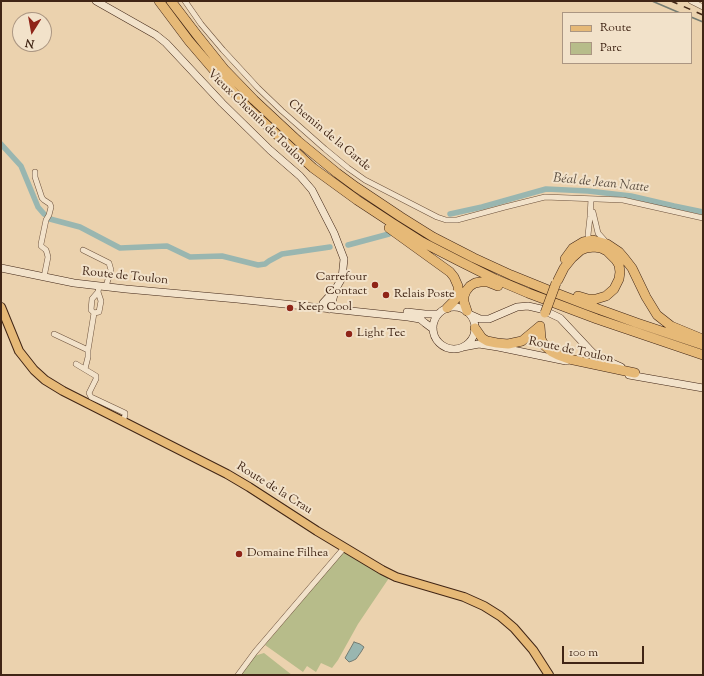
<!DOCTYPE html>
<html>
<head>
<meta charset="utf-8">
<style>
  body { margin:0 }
  #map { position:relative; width:704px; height:676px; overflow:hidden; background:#ebd2ae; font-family:"Sorts Mill Goudy",serif }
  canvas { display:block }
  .frame { position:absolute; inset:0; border:2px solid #402515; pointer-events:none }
  .legend { position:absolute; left:562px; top:12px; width:130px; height:52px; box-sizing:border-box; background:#f2e2ca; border:1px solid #ab9682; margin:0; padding:5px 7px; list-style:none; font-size:12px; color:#402515 }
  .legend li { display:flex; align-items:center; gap:8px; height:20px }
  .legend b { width:20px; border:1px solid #ab9682 }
  .north { position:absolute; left:12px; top:12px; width:40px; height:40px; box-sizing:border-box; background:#f2e2ca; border:1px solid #ab9682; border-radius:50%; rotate:191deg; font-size:11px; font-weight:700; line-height:16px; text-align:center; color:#402515 }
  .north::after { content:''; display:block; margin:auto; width:14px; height:18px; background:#8f2418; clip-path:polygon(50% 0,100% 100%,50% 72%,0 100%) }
  .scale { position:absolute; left:562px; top:646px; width:82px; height:18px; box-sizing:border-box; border:2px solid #402515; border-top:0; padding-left:5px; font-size:12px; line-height:14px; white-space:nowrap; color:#402515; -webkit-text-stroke:3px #f2e2ca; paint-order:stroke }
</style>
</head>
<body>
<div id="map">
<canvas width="704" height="676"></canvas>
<div class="frame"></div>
<ul class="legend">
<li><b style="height:5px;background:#e6b977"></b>Route</li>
<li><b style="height:11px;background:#b7bc8a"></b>Parc</li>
</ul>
<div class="north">N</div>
<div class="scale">100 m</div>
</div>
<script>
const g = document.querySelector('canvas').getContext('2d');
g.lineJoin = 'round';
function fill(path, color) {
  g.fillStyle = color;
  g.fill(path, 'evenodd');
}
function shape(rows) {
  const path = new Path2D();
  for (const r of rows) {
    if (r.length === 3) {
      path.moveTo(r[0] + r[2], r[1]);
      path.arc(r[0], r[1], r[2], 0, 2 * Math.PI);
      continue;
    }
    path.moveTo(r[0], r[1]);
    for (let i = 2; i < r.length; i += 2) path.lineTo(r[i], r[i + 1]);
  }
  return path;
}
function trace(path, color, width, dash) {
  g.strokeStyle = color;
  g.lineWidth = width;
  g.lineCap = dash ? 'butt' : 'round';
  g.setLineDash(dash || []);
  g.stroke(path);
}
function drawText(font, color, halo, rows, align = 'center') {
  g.font = font + ' "Sorts Mill Goudy",serif';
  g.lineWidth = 4;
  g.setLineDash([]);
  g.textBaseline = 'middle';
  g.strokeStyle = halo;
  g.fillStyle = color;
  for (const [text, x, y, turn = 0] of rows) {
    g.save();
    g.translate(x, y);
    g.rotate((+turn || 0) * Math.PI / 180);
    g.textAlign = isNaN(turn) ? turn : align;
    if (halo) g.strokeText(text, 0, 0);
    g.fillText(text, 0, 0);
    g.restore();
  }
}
fill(shape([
  [343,552,389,578,358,624,338,660,332,668,321,663,316,672,307,666,303,672,265,645],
  [264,653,292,675,240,675,254,656]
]), '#b7bc8a');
const water = shape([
  [354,642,360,644,364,647,361,652,356,659,352,661,349,662,345,658,354,642]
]);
fill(water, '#99b6b0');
trace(water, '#757c72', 1);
trace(shape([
  [652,1,680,13],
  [691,17,703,22]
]), '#757c72', 1.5);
trace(shape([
  [1,144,21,166,38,207,44,214],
  [450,214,482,207,546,189,588,191,631,196,674,206,703,212],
  [50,219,80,227,120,248,167,246,190,257,222,256,258,265,265,264,269,261,282,254,330,247],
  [348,245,389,234]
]), '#99b6b0', 5.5);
const street = shape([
  [185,1,201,24,223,50,258,88,282,111,325,149,348,168,365,180,437,217,446,220,457,220,505,207,545,197,623,200,703,218],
  [691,1,703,7],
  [35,172,35,177,42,198,44,200,50,204,51,207,49,215,46,220,41,244,41,246,46,250,47,253,48,257,44,277],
  [593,212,598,233,606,242],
  [589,242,588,235,590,217,591,199],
  [83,250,109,263,111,270,106,286],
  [94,313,91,310,92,299,98,292,99,286],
  [94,313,99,312,101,301,98,292],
  [54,334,88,350],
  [76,364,96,376,96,379,89,393,91,397,125,413,125,415,123,421],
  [85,369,88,357,88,350,94,313],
  [238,675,255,652,344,548]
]);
const secondary = shape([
  [96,1,156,35,166,43,222,103,270,150,300,176,312,190,334,233,344,259,342,278,335,290,323,303,324,306,329,309],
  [1,268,74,283,126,289,237,299,408,317,420,319,425,323,433,329],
  [454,328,21],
  [324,307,331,306,335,291],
  [407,312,425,314,438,314],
  [471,315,480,319,489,319,517,307,528,306,541,309,560,318,589,349,593,353,612,363,621,367],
  [463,347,479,344,498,347,566,361],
  [629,375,703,388]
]);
const primary = shape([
  [1,307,19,351,34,370,45,380,63,391,227,474,249,487,317,531,382,570,396,577,464,597,484,606,500,616,514,628,533,650,549,675]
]);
const highway = shape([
  [159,1,189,41,219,76,247,107,313,168,357,200,392,223,422,242,459,261,495,279,528,293,597,319,703,355],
  [171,1,197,35,225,70,254,100,298,141,337,173,356,187,401,217,433,237,474,258,511,275,548,290,587,305,637,323,703,345],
  [389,228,450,272,454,277,458,286,458,295,454,301,447,308],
  [565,259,573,248,583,242,593,240,607,244,619,252,625,259,632,268,646,297,657,315,671,326,700,338],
  [558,280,564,268,572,258,581,250,586,248,594,247,601,248,607,251,616,260,619,265,620,272,619,279,614,289,606,296,596,299,588,299,578,296],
  [467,311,464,302,464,296,466,291,470,286,475,283,480,282,488,282,498,286],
  [540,326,541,339,544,345,552,352,558,355,569,359,635,373],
  [475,328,482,338,487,341,497,343,508,344,522,341,540,326]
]);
trace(street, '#6b503b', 6);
trace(secondary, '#402515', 8);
trace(primary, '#402515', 10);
trace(highway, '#402515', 10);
trace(street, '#f2e2ca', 5);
trace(secondary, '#f2e2ca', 7);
trace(primary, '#e6b977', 8);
trace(highway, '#e6b977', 9);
trace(shape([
  [671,1,703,15]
]), '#402515', 1.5, [7, 7]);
const highwayBridge = shape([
  [545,313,556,283]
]);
trace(highwayBridge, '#402515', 10, []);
trace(highwayBridge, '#e6b977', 9);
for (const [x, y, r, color] of [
  [375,285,4,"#8f2418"],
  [386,295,4,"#8f2418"],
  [290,308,4,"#8f2418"],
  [349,334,4,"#8f2418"],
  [239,554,4,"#8f2418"]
]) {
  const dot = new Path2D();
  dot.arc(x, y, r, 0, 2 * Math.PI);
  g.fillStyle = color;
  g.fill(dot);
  trace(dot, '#f2e2ca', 1.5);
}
drawText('12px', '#402515', '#f2e2ca', [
  ["Vieux Chemin de Toulon",256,118,44],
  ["Chemin de la Garde",329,136,40],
  ["Route de Toulon",125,277,6],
  ["Route de Toulon",571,351,12],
  ["Route de la Crau",274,489,32]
]);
drawText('12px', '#402515', '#f2e2ca', [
  ["Carrefour",367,278,"right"],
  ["Contact",367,292,"right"],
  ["Relais Poste",394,295],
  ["Keep Cool",298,308],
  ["Light Tec",357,334],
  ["Domaine Filhea",247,554]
], 'left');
drawText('italic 13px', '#56493c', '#f2e2ca', [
  ["Béal de Jean Natte",601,184,6]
]);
</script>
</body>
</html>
